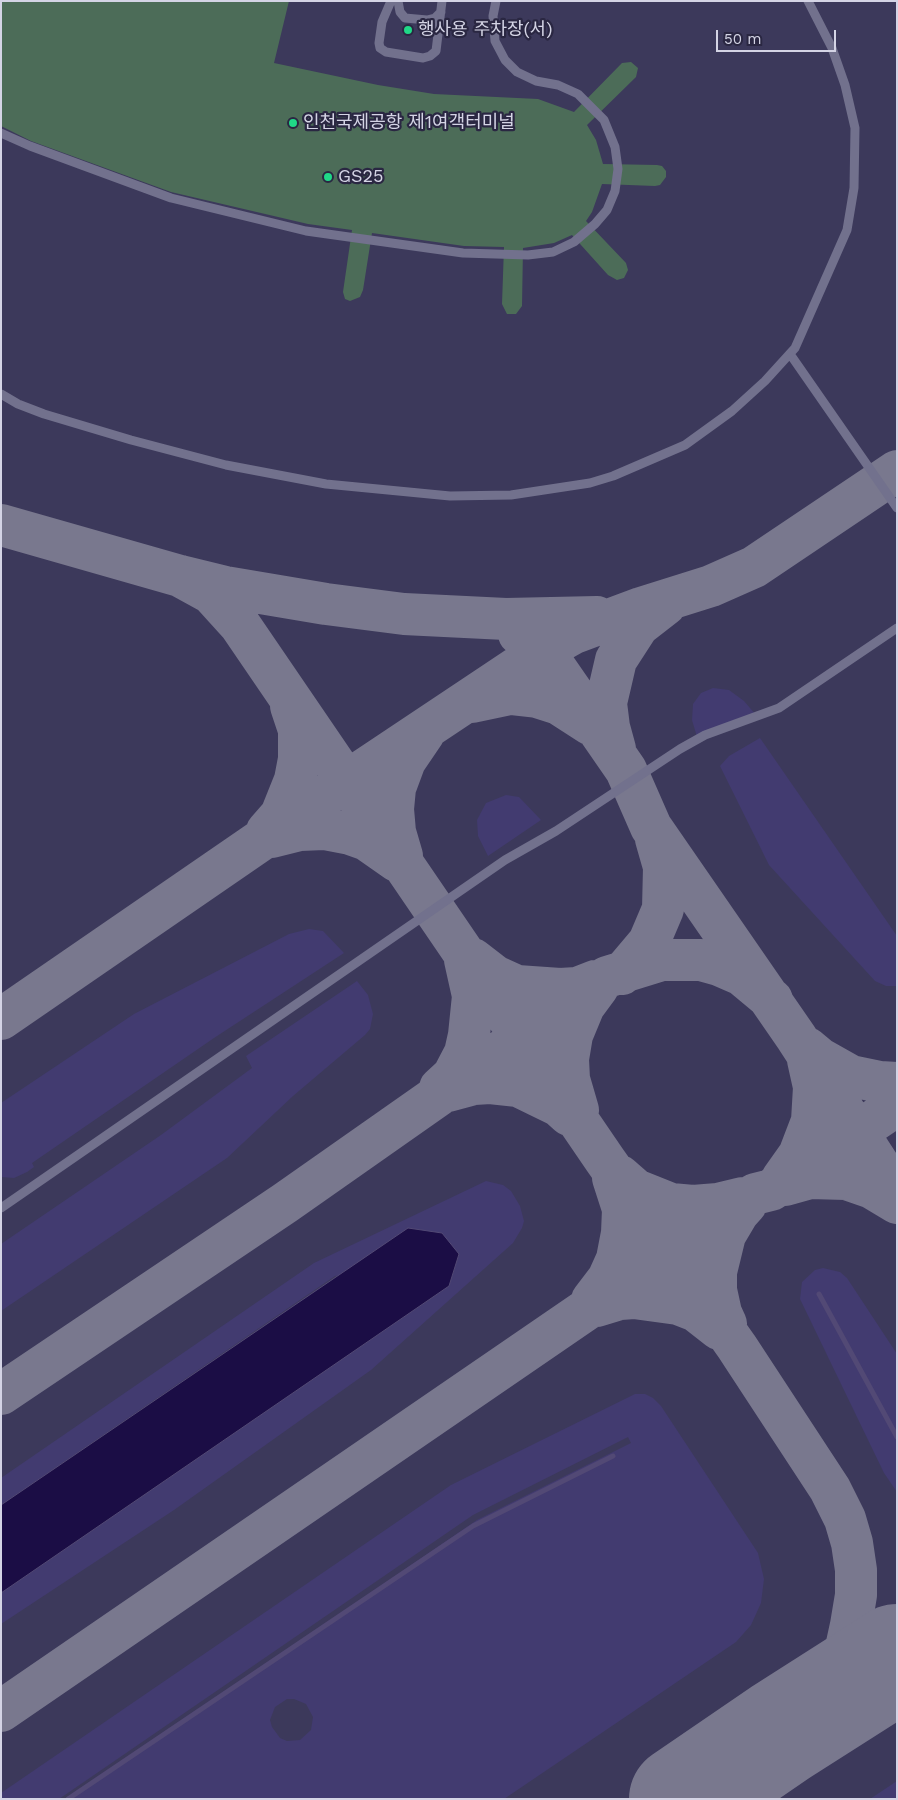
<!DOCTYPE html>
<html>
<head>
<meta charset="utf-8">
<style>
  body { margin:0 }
  #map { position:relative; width:898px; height:1800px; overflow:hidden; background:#34314d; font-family:"Work Sans",sans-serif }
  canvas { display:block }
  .frame { position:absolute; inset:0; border:2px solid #d4d4e5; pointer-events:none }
  .scale { position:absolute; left:716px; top:30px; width:120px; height:22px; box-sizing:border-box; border:2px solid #d4d4e5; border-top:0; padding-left:6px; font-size:15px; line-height:18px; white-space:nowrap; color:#d4d4e5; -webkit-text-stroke:4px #2a2742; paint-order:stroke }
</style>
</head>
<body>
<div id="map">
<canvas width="898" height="1800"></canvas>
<div class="frame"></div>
<div class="scale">50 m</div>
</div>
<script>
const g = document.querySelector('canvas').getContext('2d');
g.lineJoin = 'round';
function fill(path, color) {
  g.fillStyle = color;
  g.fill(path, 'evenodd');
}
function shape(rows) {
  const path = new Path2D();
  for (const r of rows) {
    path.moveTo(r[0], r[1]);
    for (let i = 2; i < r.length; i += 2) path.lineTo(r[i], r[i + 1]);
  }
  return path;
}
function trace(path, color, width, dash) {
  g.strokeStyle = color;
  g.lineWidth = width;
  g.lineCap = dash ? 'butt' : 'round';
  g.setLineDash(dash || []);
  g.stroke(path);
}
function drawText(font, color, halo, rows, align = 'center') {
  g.font = font + ' "Work Sans","Noto Sans KR",sans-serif';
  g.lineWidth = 4.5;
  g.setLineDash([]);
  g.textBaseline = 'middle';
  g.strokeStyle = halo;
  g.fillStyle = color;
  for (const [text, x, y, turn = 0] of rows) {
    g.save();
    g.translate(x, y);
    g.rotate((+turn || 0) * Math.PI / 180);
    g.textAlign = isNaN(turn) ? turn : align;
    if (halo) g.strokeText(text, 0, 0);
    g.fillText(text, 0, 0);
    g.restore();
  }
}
fill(shape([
  [1,1,897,1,897,1799,1,1799]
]), '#3c395b');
fill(shape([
  [713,688,729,690,744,701,756,715,697,737,692,720,693,704,701,693],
  [760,738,897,936,897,986,886,986,875,981,769,865,720,766,729,756],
  [506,795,519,797,541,820,488,856,478,836,477,820,486,803],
  [309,929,323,931,344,953,214,1038,32,1163,34,1167,27,1172,14,1178,1,1177,1,1103,134,1014,289,934],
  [357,981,368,995,373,1014,370,1029,365,1035,293,1096,227,1158,1,1311,1,1244,161,1135,252,1068,246,1056],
  [486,1181,503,1185,511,1191,520,1206,524,1221,522,1228,513,1243,371,1370,174,1510,1,1624,1,1593,449,1286,459,1254,335,1276,1,1505,1,1478,314,1263],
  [823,1268,840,1272,847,1278,897,1354,897,1492,884,1473,800,1299,802,1282,815,1270],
  [635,1394,645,1394,653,1398,661,1406,758,1553,764,1579,761,1603,751,1625,736,1642,504,1799,69,1799,477,1520,631,1443,628,1437,473,1515,59,1799,1,1799,1,1793,451,1485],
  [287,1699,294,1699,306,1704,313,1717,311,1730,300,1740,287,1741,280,1738,272,1727,270,1720,275,1707],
  [897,1781,897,1799,870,1799]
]), '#423b70');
const water = shape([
  [408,1228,442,1233,459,1254,449,1286,1,1593,1,1505,408,1228]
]);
fill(water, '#1b0d45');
trace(water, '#524975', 1);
trace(shape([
  [819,1294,897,1437],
  [68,1799,473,1526,613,1456]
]), '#524975', 5);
trace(shape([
  [1,525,180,576,225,587,326,604,404,614,506,619,597,617],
  [180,576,211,593,240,625,605,1160,737,1347,830,1489,845,1519,852,1543,856,1570,856,1595,851,1625,846,1648,830,1677,812,1703,781,1732],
  [519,634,550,660,626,770,651,827,796,1037,897,1193],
  [472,702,510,694,537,697,559,704,590,724],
  [615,749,609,727,606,703,616,660,638,626,665,605],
  [267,831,281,815,295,780,299,759,299,730,291,706],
  [272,837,300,830,324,829,350,834,367,840,397,861],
  [402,856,395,832,393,809,395,788,405,761,424,733],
  [473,959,495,976,517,986,560,989,577,988,595,981],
  [622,974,649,942,663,909,664,867,656,839],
  [1,1019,347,781,542,651,574,633,641,608,711,586,754,567,897,471],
  [807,1048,819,1058,851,1076,880,1082,897,1083],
  [440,1088,453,1076,465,1053,469,1035,473,996,465,960],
  [448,1091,474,1084,490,1083,518,1086,559,1106,569,1115],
  [578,1110,569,1079,568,1059,572,1035,584,1006,598,987],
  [620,1176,636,1190,671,1204,693,1206,718,1204,743,1198],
  [782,1179,799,1155,812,1121,814,1087,808,1060],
  [785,1185,810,1178,846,1179,872,1188,897,1203],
  [592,1300,608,1279,617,1259,622,1233,623,1209,613,1178],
  [597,1306,620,1299,634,1298,678,1304,696,1311,719,1329],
  [726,1324,721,1313,716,1290,716,1272,725,1235,738,1213,746,1204],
  [1,1394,285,1203,607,977,662,960,701,960,719,965,742,975,772,1000],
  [1,1711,755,1194,771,1190,897,1105]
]), '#79788e', 42);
trace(shape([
  [683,1799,781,1732,897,1658]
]), '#79788e', 108);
fill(shape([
  [1,1,289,1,274,63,378,85,434,94,538,99,574,112,622,63,631,62,638,68,636,77,587,125,596,140,603,164,657,165,662,166,666,171,666,177,660,185,655,186,602,184,592,212,586,221,626,263,628,270,624,278,617,280,608,275,572,235,554,243,523,248,522,306,516,314,507,314,502,304,504,247,464,246,372,233,363,290,360,297,350,301,345,299,343,292,352,230,308,224,171,192,31,141,1,126]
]), '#4c6c58');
trace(shape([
  [391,1,382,22,379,43,380,48,386,52,423,58,430,56,436,51,442,1],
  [398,1,400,12,405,18,427,20,435,18,441,12],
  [1,133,30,146,171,198,306,231,463,253,528,255,553,252,574,242,595,224,607,210,615,191,618,169,615,147,604,120,578,94,558,85,536,81,517,72,505,60,495,41,493,16,496,1],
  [790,354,897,508],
  [1,394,18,404,44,414,131,440,226,465,326,484,450,496,511,495,590,483,613,476,685,445,732,411,765,381,795,348,847,230,854,188,855,128,845,85,832,48,808,1],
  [1,1208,505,860,556,831,680,749,705,735,779,708,897,628]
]), '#72718d', 9);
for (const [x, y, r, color] of [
  [408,30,5,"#20d887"],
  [293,123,5,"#20d887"],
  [328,177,5,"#20d887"]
]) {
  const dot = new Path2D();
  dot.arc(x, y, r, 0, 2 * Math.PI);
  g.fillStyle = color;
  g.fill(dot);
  trace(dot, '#2a2742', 2);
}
drawText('18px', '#d4d4e5', '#2a2742', [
  ["행사용 주차장(서)",418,30],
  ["인천국제공항 제1여객터미널",303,123],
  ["GS25",338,177]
], 'left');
</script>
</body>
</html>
